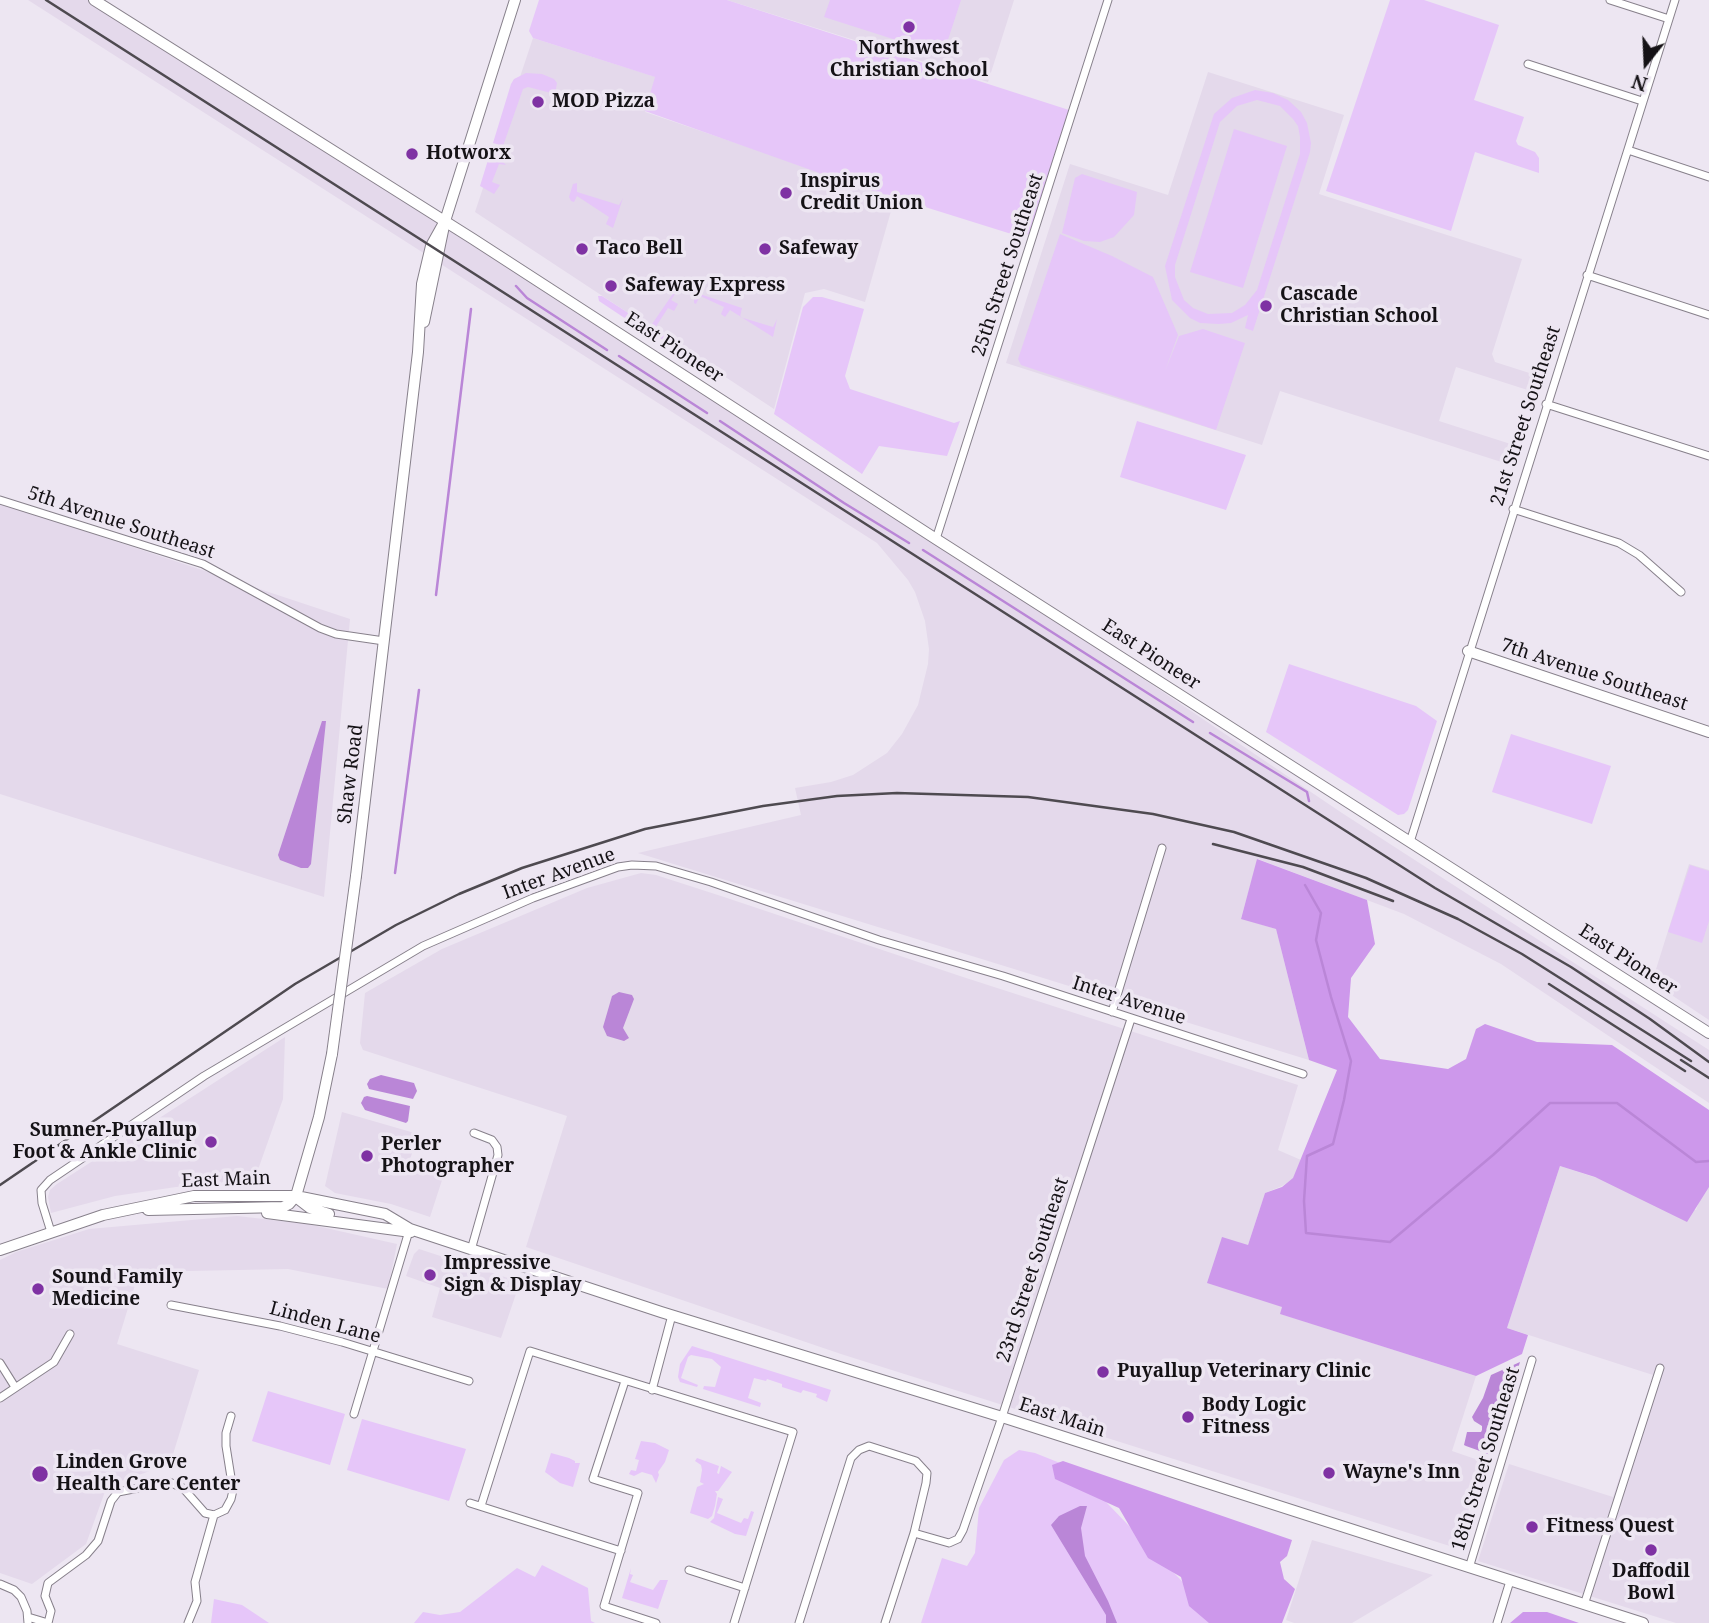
<!DOCTYPE html>
<html>
<head>
<meta charset="utf-8">
<style>
  body { margin:0 }
  #map { position:relative; width:1709px; height:1623px; overflow:hidden; background:#ede6f2; font-family:"Noto Serif",serif }
  canvas { display:block }
  .north { position:absolute; left:1611px; top:28px; width:70px; height:70px; -webkit-text-stroke:5px #ede6f2; paint-order:stroke; rotate:198deg; font-size:19px; font-weight:700; line-height:28px; text-align:center; color:#151216 }
  .north::after { content:''; display:block; margin:auto; width:24px; height:32px; background:#151216; clip-path:polygon(50% 0,100% 100%,50% 72%,0 100%) }
</style>
</head>
<body>
<div id="map">
<canvas width="1709" height="1623"></canvas>
<div class="north">N</div>
</div>
<script>
const g = document.querySelector('canvas').getContext('2d');
g.lineJoin = 'round';
function fill(path, color) {
  g.fillStyle = color;
  g.fill(path, 'evenodd');
}
function shape(rows) {
  const path = new Path2D();
  for (const r of rows) {
    path.moveTo(r[0], r[1]);
    for (let i = 2; i < r.length; i += 2) path.lineTo(r[i], r[i + 1]);
  }
  return path;
}
function trace(path, color, width, dash) {
  g.strokeStyle = color;
  g.lineWidth = width;
  g.lineCap = dash ? 'butt' : 'round';
  g.setLineDash(dash || []);
  g.stroke(path);
}
function drawText(font, color, halo, rows, align = 'center') {
  g.font = font + ' "Noto Serif",serif';
  g.lineWidth = 7;
  g.setLineDash([]);
  g.textBaseline = 'middle';
  g.strokeStyle = halo;
  g.fillStyle = color;
  for (const [text, x, y, turn = 0] of rows) {
    g.save();
    g.translate(x, y);
    g.rotate((+turn || 0) * Math.PI / 180);
    g.textAlign = isNaN(turn) ? turn : align;
    if (halo) g.strokeText(text, 0, 0);
    g.fillText(text, 0, 0);
    g.restore();
  }
}
fill(shape([
  [28,0,94,0,926,532,1342,813,1709,1050,1709,1103,1501,964,1404,914,1258,859,1241,918,1276,929,1309,1060,638,853,801,815,795,788,831,782,853,775,887,753,902,734,918,705,928,664,929,649,925,621,915,592,908,580,877,543],
  [727,0,1014,0,988,82],
  [533,38,656,77,645,112,895,197,865,302,824,289,805,293,774,409,475,212],
  [1208,72,1344,115,1319,194,1522,259,1492,354,1495,362,1545,378,1540,394,1456,367,1439,421,1523,448,1517,467,1280,391,1262,445,1006,363,1070,164,1168,195],
  [0,503,350,619,324,897,0,794],
  [1689,864,1709,870,1709,1020,1652,982],
  [641,873,656,875,724,897,963,977,1298,1085,1278,1150,1301,1160,1293,1179,1282,1186,1265,1193,1248,1245,1282,1307,1281,1314,1476,1376,1452,1451,1484,1462,1456,1548,841,1354,526,1247,567,1116,363,1050,360,1043,365,993,442,949,587,888],
  [285,1037,283,1099,254,1181,176,1187,115,1196,51,1213,48,1197,50,1190,57,1184],
  [342,1112,418,1134,408,1166,443,1177,430,1217,391,1204,335,1193,325,1186],
  [1560,1166,1696,1210,1709,1175,1709,1623,1676,1623,1478,1561,1509,1464,1613,1497,1653,1375,1507,1328],
  [237,1216,308,1224,397,1244,388,1289,288,1269,139,1272,117,1344,199,1370,170,1464,107,1486,86,1544,32,1584,0,1573,0,1260,16,1252,89,1229],
  [419,1249,520,1282,501,1338,432,1317,440,1288,406,1276,414,1254],
  [1312,1540,1433,1575,1352,1623,1294,1623,1286,1620]
]), '#e4d9eb');
fill(shape([
  [539,0,727,0,1069,110,1029,234,1021,237,842,181,645,111,655,77,533,38,529,31],
  [830,0,961,0,943,55,824,17],
  [1390,0,1424,0,1499,25,1474,100,1524,117,1516,141,1518,145,1535,152,1539,158,1539,173,1475,152,1451,231,1326,191],
  [526,73,542,74,554,79,557,83,555,94,528,87,523,89,503,146,493,143,511,84,514,79],
  [1255,90,1273,93,1288,100,1301,112,1307,123,1311,143,1310,152,1253,331,1245,328,1248,315,1231,323,1219,324,1200,323,1190,318,1172,300,1165,266,1214,114,1232,98],
  [1257,100,1280,106,1293,119,1298,126,1300,137,1300,154,1257,290,1245,305,1232,313,1208,314,1193,308,1184,300,1175,277,1175,265,1220,122,1237,106],
  [1234,129,1287,146,1243,288,1190,272],
  [492,147,502,151,501,160,506,165,499,164,492,182,500,185,494,194,480,186],
  [1082,174,1137,192,1134,215,1114,237,1100,242,1084,241,1062,233,1075,178],
  [577,183,577,192,619,205,623,198,613,228,606,224,609,217,577,196,574,202,571,201,569,197,573,184],
  [1060,234,1112,256,1153,277,1178,335,1165,371,1179,336,1203,329,1245,343,1216,430,1021,365,1018,359],
  [682,284,687,287,686,293,678,289,671,300,678,304,674,311,668,308,655,328,689,351,686,355,651,332,641,329,599,301,598,296,602,296,650,327,679,285],
  [700,294,742,308,740,317,773,327,777,319,773,337,730,310,725,317,721,314,724,307,700,296,696,304,694,303,694,299],
  [813,297,822,297,864,309,845,376,850,389,954,423,960,421,947,456,879,446,862,474,774,414,803,307],
  [1137,421,1246,455,1226,510,1120,477],
  [1289,664,1416,706,1437,721,1408,810,1404,814,1398,815,1266,732],
  [1511,734,1611,766,1592,824,1492,792],
  [1690,865,1709,871,1709,921,1702,943,1668,932],
  [692,1346,831,1390,827,1402,816,1397,817,1394,803,1390,801,1393,782,1387,782,1384,767,1379,766,1381,754,1378,748,1398,761,1403,760,1407,703,1389,704,1386,715,1387,721,1367,712,1359,691,1355,688,1357,681,1378,698,1385,697,1387,680,1382,678,1377,680,1364],
  [268,1391,345,1414,330,1465,252,1441],
  [362,1419,466,1449,449,1501,347,1470],
  [641,1441,655,1443,669,1450,665,1462,658,1472,659,1475,656,1483,652,1475,642,1472,634,1476,629,1474,631,1470,636,1471,639,1460,635,1459],
  [1019,1450,1035,1453,1065,1465,1085,1480,1222,1623,921,1623,942,1558,967,1566,975,1553,979,1508,1004,1460],
  [551,1453,569,1458,575,1461,575,1463,580,1463,573,1487,560,1483,545,1472],
  [697,1458,719,1466,717,1473,719,1474,721,1466,732,1472,718,1491,715,1491,717,1494,715,1506,712,1516,708,1519,690,1513,697,1487,704,1484,700,1482,702,1470,701,1465,695,1461],
  [718,1497,723,1499,717,1513,741,1523,744,1518,748,1519,751,1511,754,1512,746,1536,735,1534,710,1522,714,1518],
  [542,1565,588,1588,591,1621,595,1623,414,1623,423,1612,440,1615,460,1612,517,1568,535,1577],
  [631,1568,630,1574,633,1575,630,1582,653,1590,660,1580,668,1580,658,1609,622,1598],
  [214,1599,242,1605,269,1623,211,1623]
]), '#e6c6f9');
fill(shape([
  [1257,859,1367,900,1375,944,1351,978,1348,1017,1380,1059,1448,1069,1466,1059,1476,1029,1485,1024,1537,1042,1612,1045,1709,1110,1709,1187,1687,1222,1595,1177,1560,1166,1507,1328,1528,1335,1522,1354,1476,1376,1280,1314,1282,1307,1207,1283,1222,1237,1248,1245,1265,1193,1282,1187,1293,1178,1337,1070,1309,1060,1276,929,1241,919],
  [1063,1461,1292,1540,1287,1556,1280,1562,1284,1579,1295,1589,1282,1623,1209,1623,1189,1606,1181,1577,1148,1558,1119,1508,1055,1479,1052,1465],
  [1523,1612,1547,1612,1579,1623,1510,1623]
]), '#cd98eb');
fill(shape([
  [322,721,326,721,311,864,308,868,301,868,280,860,278,855],
  [619,992,632,995,634,999,623,1028,629,1038,624,1041,607,1036,603,1027,612,996],
  [381,1075,414,1083,417,1091,413,1099,369,1089,367,1084,370,1079],
  [367,1096,410,1106,408,1121,406,1123,365,1110,361,1103,364,1097],
  [1520,1362,1491,1455,1466,1446,1464,1445,1467,1432,1481,1432,1482,1430,1482,1426,1474,1421,1472,1417,1483,1398,1491,1375],
  [1080,1506,1087,1506,1081,1528,1085,1556,1108,1601,1117,1623,1106,1623,1106,1615,1051,1525,1059,1516]
]), '#ba86d7');
trace(shape([
  [516,286,527,298,607,350],
  [619,356,707,413],
  [720,421,844,503,909,543],
  [923,550,1193,722],
  [436,595,471,309],
  [1210,733,1307,792,1309,801],
  [395,873,419,690],
  [1305,885,1321,913,1316,940,1331,997,1351,1061,1344,1100,1333,1144,1307,1156,1304,1201,1306,1233,1390,1242,1493,1155,1550,1103,1617,1103,1696,1162,1709,1161]
]), '#ba86d7', 2.5);
const street = shape([
  [1610,0,1669,19],
  [1528,64,1642,101],
  [1628,150,1709,177],
  [1587,275,1709,315],
  [1546,404,1709,456],
  [0,500,203,564,320,628,336,634,384,641],
  [1513,509,1619,543,1639,555,1681,592],
  [936,539,1108,0],
  [1410,842,1675,0],
  [1112,1012,1162,848],
  [51,1232,42,1203,41,1190,50,1180,204,1076,423,946,533,898,618,867,632,865,656,866,711,882,879,940,1003,976,1303,1074],
  [471,1250,498,1155,497,1147,492,1140,474,1133],
  [171,1305,280,1326,342,1342,469,1381],
  [0,1363,15,1387],
  [625,1381,593,1479,638,1493,604,1606,656,1623],
  [652,1390,672,1315],
  [0,1398,54,1362,70,1334],
  [354,1414,409,1231],
  [470,1503,621,1551],
  [481,1506,530,1351,793,1432,734,1623],
  [914,1533,949,1543,958,1539,963,1530,1002,1417,1131,1019],
  [1469,1568,1532,1360],
  [689,1570,745,1588],
  [0,1584,14,1590,21,1597,27,1611,28,1623],
  [1584,1605,1660,1368],
  [28,1617,48,1623],
  [48,1623,51,1611,45,1596,48,1583,86,1555,98,1541,111,1501,118,1492,169,1482,183,1488,205,1513,214,1515,225,1510,231,1499,233,1490,226,1446,226,1433,231,1416],
  [188,1623,197,1601,195,1582,214,1515],
  [799,1623,851,1458,859,1450,869,1446,916,1461,927,1473,926,1483,914,1533,885,1623],
  [1497,1623,1510,1581]
]);
const secondary = shape([
  [94,0,473,239,936,539,1709,1033],
  [424,322,445,221,515,0],
  [1468,651,1709,732],
  [356,876,418,352,422,284,431,246,445,221],
  [297,1198,310,1208,329,1214],
  [148,1210,283,1207,289,1204,296,1196,319,1117,332,1054],
  [267,1213,411,1232],
  [0,1250,103,1215,194,1196,296,1196,385,1214,410,1229,661,1312,1002,1417,1643,1623]
]);
trace(street, '#87808b', 9);
trace(secondary, '#87808b', 12);
trace(street, '#fff', 7);
trace(secondary, '#fff', 10);
trace(shape([
  [46,0,1435,888,1571,967,1650,1019,1709,1062],
  [1213,844,1303,867,1393,901],
  [1549,984,1685,1071],
  [1681,1060,1709,1078],
  [0,1185,295,984,396,925,459,894,522,868,645,829,763,806,837,796,897,793,1028,797,1153,814,1234,832,1366,878,1458,919,1522,954,1691,1061]
]), '#4e4a50', 2.5);
const secondaryBridge = shape([
  [332,1054,356,876]
]);
trace(secondaryBridge, '#87808b', 12, []);
trace(secondaryBridge, '#fff', 10);
for (const [x, y, r, color] of [
  [909,27,7,"#7f32a3"],
  [538,102,7,"#7f32a3"],
  [412,154,7,"#7f32a3"],
  [786,193,7,"#7f32a3"],
  [582,249,7,"#7f32a3"],
  [765,249,7,"#7f32a3"],
  [611,286,7,"#7f32a3"],
  [1266,306,7,"#7f32a3"],
  [211,1142,7,"#7f32a3"],
  [367,1156,7,"#7f32a3"],
  [430,1275,7,"#7f32a3"],
  [38,1289,7,"#7f32a3"],
  [1103,1372,7,"#7f32a3"],
  [1188,1417,7,"#7f32a3"],
  [1329,1473,7,"#7f32a3"],
  [40,1474,9,"#7f32a3"],
  [1532,1527,7,"#7f32a3"],
  [1651,1550,7,"#7f32a3"]
]) {
  const dot = new Path2D();
  dot.arc(x, y, r, 0, 2 * Math.PI);
  g.fillStyle = color;
  g.fill(dot);
  trace(dot, '#ede6f2', 2.5);
}
drawText('bold 19px', '#151216', '#ede6f2', [
  ["Northwest",909,49,"center"],
  ["Christian School",909,71,"center"],
  ["MOD Pizza",552,102],
  ["Hotworx",426,154],
  ["Inspirus",800,182],
  ["Credit Union",800,204],
  ["Taco Bell",596,249],
  ["Safeway",779,249],
  ["Safeway Express",625,286],
  ["Cascade",1280,295],
  ["Christian School",1280,317],
  ["Sumner-Puyallup",197,1131,"right"],
  ["Foot & Ankle Clinic",197,1153,"right"],
  ["Perler",381,1145],
  ["Photographer",381,1167],
  ["Impressive",444,1264],
  ["Sign & Display",444,1286],
  ["Sound Family",52,1278],
  ["Medicine",52,1300],
  ["Puyallup Veterinary Clinic",1117,1372],
  ["Body Logic",1202,1406],
  ["Fitness",1202,1428],
  ["Linden Grove",56,1463],
  ["Health Care Center",56,1485],
  ["Wayne's Inn",1343,1473],
  ["Fitness Quest",1546,1527],
  ["Daffodil",1651,1572,"center"],
  ["Bowl",1651,1594,"center"]
], 'left');
drawText('19px', '#151216', '#ede6f2', [
  ["25th Street Southeast",1008,265,-72],
  ["East Pioneer",674,348,33],
  ["21st Street Southeast",1526,416,-72],
  ["5th Avenue Southeast",121,523,18],
  ["East Pioneer",1151,655,33],
  ["7th Avenue Southeast",1594,675,18],
  ["Shaw Road",351,774,-83],
  ["Inter Avenue",559,874,-20],
  ["East Pioneer",1628,960,33],
  ["Inter Avenue",1129,1001,18],
  ["East Main",226,1180,-2],
  ["23rd Street Southeast",1033,1270,-72],
  ["Linden Lane",325,1323,15],
  ["East Main",1062,1418,18],
  ["18th Street Southeast",1486,1459,-73]
]);
</script>
</body>
</html>
